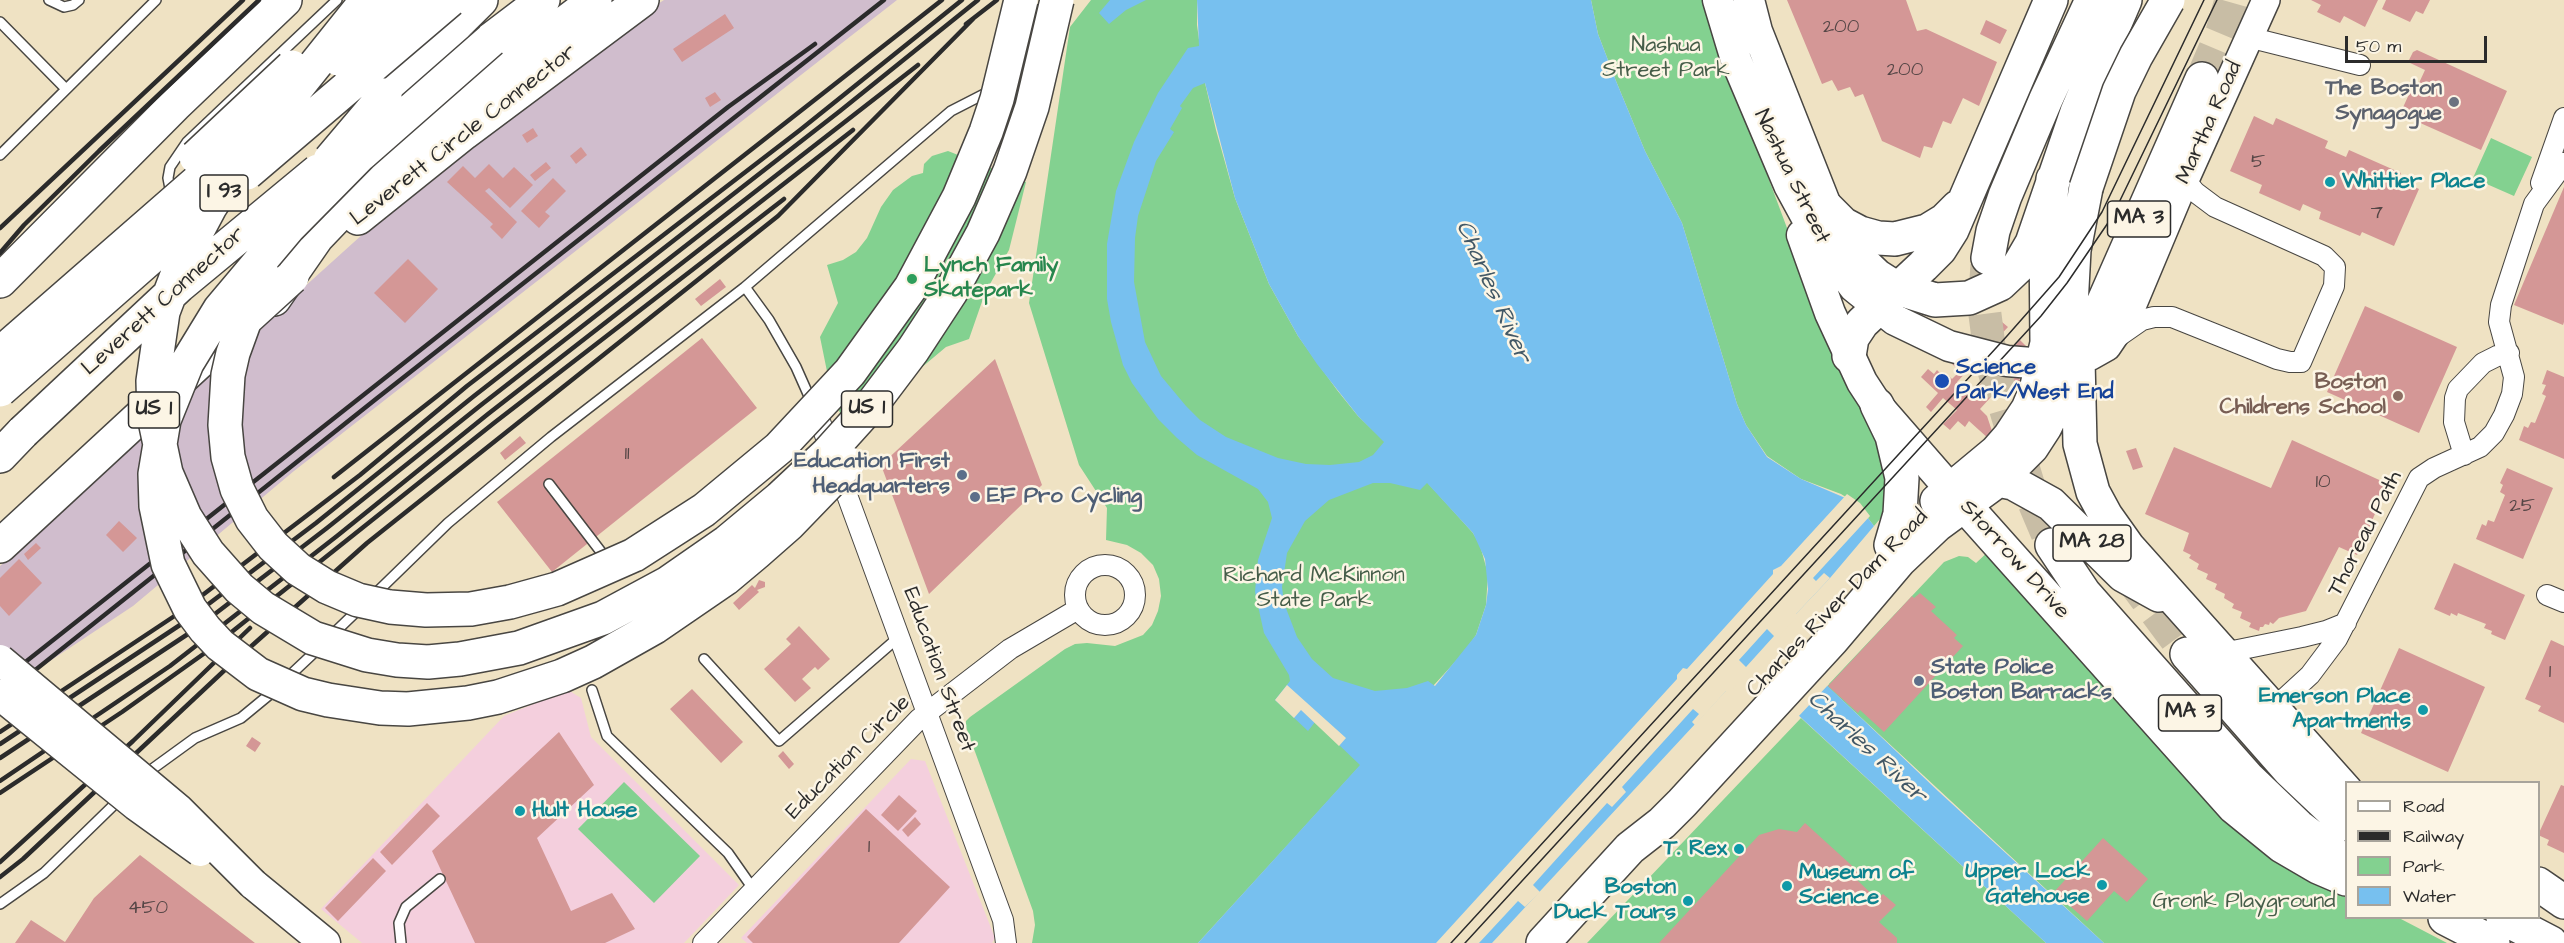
<!DOCTYPE html>
<html>
<head>
<meta charset="utf-8">
<style>
  body { margin:0 }
  #map { position:relative; width:2564px; height:943px; overflow:hidden; background:#efe2c3; font-family:"Architects Daughter",sans-serif }
  canvas { display:block }
  .legend { position:absolute; left:2345px; top:781px; width:195px; height:138px; box-sizing:border-box; background:#fcf5e5; border:2px solid #a8a49b; margin:0; padding:8px 10px; list-style:none; font-size:18px; color:#2b2b2b }
  .legend li { display:flex; align-items:center; gap:12px; height:30px }
  .legend b { width:30px; border:2px solid #a8a49b }
  .scale { position:absolute; left:2345px; top:36px; width:142px; height:27px; box-sizing:border-box; border:3px solid #2b2b2b; border-top:0; padding-left:8px; font-size:18px; line-height:21px; white-space:nowrap; color:#2b2b2b; -webkit-text-stroke:4px #fcf5e5; paint-order:stroke }
</style>
</head>
<body>
<div id="map">
<canvas width="2564" height="943"></canvas>
<ul class="legend">
<li><b style="height:8px;background:#fff"></b>Road</li>
<li><b style="height:8px;background:#2b2b2b"></b>Railway</li>
<li><b style="height:16px;background:#83d190"></b>Park</li>
<li><b style="height:16px;background:#77c0ef"></b>Water</li>
</ul>
<div class="scale">50 m</div>
</div>
<script>
const g = document.querySelector('canvas').getContext('2d');
g.lineJoin = 'round';
function fill(path, color) {
  g.fillStyle = color;
  g.fill(path, 'evenodd');
}
function shape(rows) {
  const path = new Path2D();
  for (const r of rows) {
    if (r.length === 3) {
      path.moveTo(r[0] + r[2], r[1]);
      path.arc(r[0], r[1], r[2], 0, 2 * Math.PI);
      continue;
    }
    path.moveTo(r[0], r[1]);
    for (let i = 2; i < r.length; i += 2) path.lineTo(r[i], r[i + 1]);
  }
  return path;
}
function trace(path, color, width, dash) {
  g.strokeStyle = color;
  g.lineWidth = width;
  g.lineCap = dash ? 'butt' : 'round';
  g.setLineDash(dash || []);
  g.stroke(path);
}
function drawText(font, color, halo, rows, align = 'center') {
  g.font = font + ' "Architects Daughter",sans-serif';
  g.lineWidth = 5;
  g.setLineDash([]);
  g.textBaseline = 'middle';
  g.strokeStyle = halo;
  g.fillStyle = color;
  for (const [text, x, y, turn = 0] of rows) {
    g.save();
    g.translate(x, y);
    g.rotate((+turn || 0) * Math.PI / 180);
    g.textAlign = isNaN(turn) ? turn : align;
    if (halo) g.strokeText(text, 0, 0);
    g.fillText(text, 0, 0);
    g.restore();
  }
}
fill(shape([
  [568,690,581,698,591,737,739,885,684,943,362,943,321,909,504,716],
  [911,759,925,761,995,938,992,943,747,943,741,938]
]), '#f4cfdd');
fill(shape([
  [664,0,897,0,294,471,133,606,0,694,0,566,120,453,414,188,631,21]
]), '#d0bdcd');
fill(shape([
  [1091,0,1197,0,1197,25,1205,83,1216,130,1235,198,1269,284,1298,336,1337,390,1358,416,1427,482,1473,533,1480,545,1488,574,1486,605,1476,635,1466,650,1198,943,1032,943,1035,925,1033,911,966,727,966,721,970,717,1065,649,1075,644,1087,643,1115,646,1143,635,1152,625,1158,611,1161,596,1159,579,1153,565,1141,553,1127,545,1106,540,1107,508,1079,465,1029,303,1070,27],
  [1591,0,1705,0,1709,19,1840,370,1874,434,1919,473,1874,526,1858,505,1841,494,1801,479,1767,456,1746,425,1737,404,1682,223,1645,151,1616,81,1598,34],
  [2491,138,2532,157,2514,196,2473,178],
  [948,151,1026,182,1009,250,985,293,969,339,946,347,847,430,831,391,820,337,838,303,827,265,843,260,856,252,867,238,881,207,893,190,912,176,923,173,924,164,932,156],
  [1990,550,2346,890,2346,918,2399,918,2447,943,2104,943,1827,686,1944,562,1959,556,1968,557,1976,563],
  [1801,718,2046,943,1587,943],
  [624,782,700,856,654,903,578,829]
]), '#83d190');
fill(shape([
  [1110,0,1146,0,1126,10,1109,24,1099,13],
  [1197,0,1591,0,1598,34,1616,81,1645,151,1682,223,1737,404,1746,425,1767,457,1801,479,1850,500,1858,505,1874,526,1830,578,1775,636,1938,791,2104,943,2046,943,1747,668,1492,943,1198,943,1360,765,1315,722,1308,731,1275,700,1290,681,1289,675,1264,633,1255,592,1258,560,1272,518,1268,502,1258,489,1197,455,1177,438,1158,419,1132,383,1123,365,1111,322,1107,299,1107,244,1116,191,1134,142,1158,93,1188,48,1199,46],
  [1205,83,1235,198,1269,284,1298,336,1317,364,1358,416,1384,442,1373,455,1359,462,1330,465,1306,464,1278,458,1226,437,1200,420,1186,406,1161,376,1145,342,1134,282,1135,238,1138,216,1156,161,1174,132,1170,129,1182,108,1180,106,1193,88],
  [1373,483,1390,483,1420,490,1427,483,1473,533,1485,559,1488,589,1486,605,1476,635,1435,686,1428,681,1407,688,1375,691,1333,678,1312,659,1297,637,1284,603,1282,587,1287,553,1305,521,1329,500]
]), '#77c0ef');
fill(shape([
  [1847,494,1860,503,1870,516,1813,578,1816,581,1824,573,1830,578,1796,614,1798,616,1779,636,1829,684,1797,718,1748,672,1729,693,1726,691,1695,725,1692,722,1699,714,1693,709,1622,787,1626,792,1612,807,1607,803,1533,885,1540,892,1525,907,1518,901,1479,943,1436,943,1677,679,1677,675,1683,668,1687,669,1773,574,1773,570,1781,566],
  [1767,629,1774,636,1746,667,1739,660],
  [1287,685,1346,738,1339,746,1301,710,1294,718,1275,700]
]), '#efe2c3');
fill(shape([
  [1787,0,1906,0,1917,31,1926,29,1997,62,1979,106,1963,98,1951,124,1943,121,1932,148,1924,146,1920,158,1882,141,1863,94,1855,97,1850,87,1838,91,1832,80,1822,84],
  [2311,0,2378,0,2365,27,2344,16,2340,23,2317,12,2321,5],
  [2386,0,2430,0,2423,14,2416,11,2410,22,2382,9],
  [725,14,734,28,682,62,673,49],
  [1986,20,2007,30,2000,44,1980,34],
  [2417,50,2507,91,2481,150,2400,114,2415,81,2419,83,2425,70,2408,62,2413,52],
  [715,92,721,100,710,107,705,98],
  [2254,116,2273,125,2276,118,2328,141,2325,148,2346,157,2349,150,2401,173,2398,179,2419,189,2394,246,2362,232,2360,236,2319,219,2321,212,2303,204,2300,211,2259,193,2262,185,2230,171],
  [533,128,538,136,527,143,522,135],
  [581,147,587,155,576,164,570,156],
  [546,162,551,168,535,181,530,175],
  [489,164,503,178,514,167,533,185,510,208,489,188,485,191,517,222,502,239,490,227,493,224,447,182,463,166,475,178],
  [553,178,566,191,545,212,550,216,539,228,521,211],
  [2564,187,2564,322,2563,325,2514,305],
  [408,259,438,289,405,323,374,293],
  [720,279,726,287,701,306,695,299],
  [2365,306,2457,347,2419,433,2327,392],
  [2002,322,2008,327,1957,382,1971,395,2020,340,2026,346,2005,370,2011,375,1980,409,1987,416,1993,434,1989,439,1969,421,1965,427,1958,421,1950,430,1943,424,1957,410,1943,398,1931,412,1926,407,1938,393,1921,377,1928,369,1934,374,1937,370,1944,377,1947,374,1952,379,1960,371,1952,364,1975,339,1981,345],
  [702,338,757,408,552,572,497,502],
  [995,359,1042,485,929,594,881,465],
  [2547,370,2564,377,2564,459,2519,440,2524,426,2528,428,2531,422,2535,423,2546,396,2542,394,2546,385,2542,384],
  [2019,377,2022,388,2010,391,2007,380],
  [520,436,526,443,505,460,500,453],
  [2292,440,2388,484,2357,555,2339,547,2306,611,2279,618,2273,624,2270,622,2269,625,2265,624,2263,627,2260,627,2259,631,2249,627,2251,623,2240,618,2242,612,2232,608,2234,604,2224,598,2225,594,2215,589,2217,584,2206,579,2208,574,2197,569,2199,564,2189,558,2191,555,2183,551,2189,533,2145,514,2174,447,2271,488],
  [2136,448,2143,467,2133,470,2126,451],
  [2507,468,2553,488,2523,559,2476,539,2482,524,2486,526,2488,520,2494,522,2505,495,2500,492,2503,485,2500,483],
  [119,521,137,538,123,552,106,535],
  [36,543,41,548,28,560,24,554],
  [19,559,42,583,9,616,0,606,0,578],
  [2454,563,2525,595,2505,640,2491,634,2492,631,2484,628,2486,624,2458,613,2457,616,2451,613,2450,616,2434,609],
  [759,580,765,582,765,587,757,590,759,592,739,610,733,603,752,585,755,588],
  [1920,593,1936,607,1931,611,1957,635,1954,638,1963,646,1884,732,1860,710,1858,713,1828,686,1912,596,1914,598],
  [799,626,830,659,818,670,815,667,802,679,811,688,795,702,764,669,791,644,786,639],
  [2551,640,2564,646,2564,723,2538,711,2541,706,2525,699],
  [2399,648,2485,687,2448,772,2361,733],
  [692,689,743,742,721,763,670,709],
  [559,732,594,785,537,838,571,911,612,893,635,929,605,943,475,943,432,851],
  [252,737,261,743,255,752,246,746],
  [783,751,794,764,789,769,778,756],
  [2561,785,2564,786,2564,853,2547,845,2549,840,2538,835],
  [899,795,917,811,898,831,881,815],
  [427,803,440,816,392,865,380,852],
  [866,809,950,887,899,943,753,943,747,937],
  [915,817,921,824,908,837,902,830],
  [1805,823,1860,873,1856,879,1877,899,1883,894,1896,905,1879,922,1897,938,1897,943,1659,943,1759,835,1779,829,1797,832],
  [2103,838,2148,879,2127,902,2114,891,2087,921,2054,892],
  [140,855,255,943,15,943,31,920,65,942,94,898],
  [373,858,386,871,338,921,325,908]
]), '#d49796');
trace(shape([
  [2202,79,2222,32,2231,0],
  [1987,265,1984,307,1991,361,2033,500,2052,545],
  [2127,573,2187,654]
]), '#c8bda5', 33, [33, 16]);
const lane = shape([
  [49,0,64,7,73,5,79,0],
  [0,22,65,88],
  [1029,52,1031,35,1038,23],
  [0,155,156,0],
  [171,194,168,178,170,167,187,142,337,0],
  [812,403,796,367,769,320,745,287,951,111,992,90],
  [549,484,608,561],
  [372,597,448,523,551,437,745,287],
  [331,636,360,608],
  [704,659,779,741,900,636],
  [285,680,319,648],
  [592,690,607,736,728,853,754,890],
  [144,775,195,738,241,718,275,690],
  [0,904,44,873,122,797],
  [401,943,399,923,406,907,440,879]
]);
const street = shape([
  [2248,37,2360,65],
  [2541,183,2564,118],
  [2119,336,2142,320,2154,317,2172,317,2277,359,2290,362,2301,362,2334,286,2335,267,2324,256,2215,207,2195,192,2185,180],
  [818,416,1003,920,1006,943],
  [2464,455,2454,422,2455,398,2458,389,2483,363,2497,356,2509,353],
  [1105,595,30],
  [2547,595,2564,602],
  [2223,653,2302,637,2326,631,2346,623],
  [2273,709,2310,675,2337,639,2419,478,2434,468,2480,447,2494,433,2504,415,2512,394,2514,377,2499,322,2501,305,2534,204,2564,163],
  [703,943,919,719,1010,649,1078,609]
]);
const secondary = shape([
  [2078,360,2091,356,2107,347,2128,316,2185,180,2266,0]
]);
const primary = shape([
  [1718,0,1736,60,1789,185,1820,242,1854,287,1895,320,1949,346,2007,361,2044,364,2066,362],
  [1749,0,1757,31,1827,208,1855,253,1878,275,1900,289],
  [1802,235,1830,313,1862,382,1877,405,1951,490],
  [253,884,325,943]
]);
const highway = shape([
  [468,57,543,0],
  [385,95,481,0],
  [2086,188,2074,250,2071,306,2078,360,2080,444,2093,492,2106,516,2128,547,2346,791],
  [1827,208,1843,224,1860,233,1878,238,1895,239,1927,231,1945,220,1958,207],
  [358,218,464,133,642,0],
  [1988,258,1993,231,2005,196,2046,99,2092,0],
  [0,281,175,105,285,0],
  [1900,289,1935,300,1969,298,2000,284,2018,267,2032,243,2077,112,2125,0],
  [274,299,317,237,380,171,457,105,595,0],
  [1849,356,1852,338,1862,323,1923,266,1940,249,1952,230,2051,0],
  [1877,405,1892,436,1902,478,1900,514,1891,545],
  [0,456,23,432],
  [1981,479,1993,479,2013,483,2051,504,2123,575,2159,595],
  [1951,490,2234,807,2282,846,2318,867,2346,879],
  [1937,501,1996,452,2010,436,2028,409,2036,390,2047,343,2046,236,2053,179],
  [2052,545,2084,593,2248,778,2298,826,2345,862],
  [0,546,224,339],
  [2187,654,2290,771,2346,824],
  [2538,884,2564,902],
  [2445,918,2493,943],
  [2503,918,2551,943],
  [1543,943,1630,848,1662,823,1682,803,1832,640,1899,561,1937,525,2001,478,2032,447,2045,427,2078,360,2202,79]
]);
trace(lane, '#484642', 12);
trace(street, '#484642', 22);
trace(secondary, '#484642', 30);
trace(primary, '#484642', 33);
trace(highway, '#484642', 36);
trace(lane, '#fff', 9);
trace(street, '#fff', 20);
trace(secondary, '#fff', 27);
trace(primary, '#fff', 30);
trace(highway, '#fff', 33);
trace(shape([
  [1451,943,2007,336,2059,277,2102,212,2204,0],
  [1465,943,2041,316,2067,283,2112,217,2217,0]
]), '#2b2b2b', 1.5);
trace(shape([
  [966,24,997,0],
  [0,228,243,0],
  [0,253,24,225,99,151,259,0],
  [334,477,942,0],
  [0,682,728,107,815,44],
  [0,698,376,399,884,0],
  [0,732,179,613,360,475,467,386,800,130,962,0],
  [0,744,186,621,316,523,474,396,840,111,978,0],
  [0,758,194,630,327,528,481,405,918,65],
  [0,781,170,666,337,536,488,414,853,130],
  [0,793,122,712,209,650,494,423,784,199],
  [0,862,133,741,250,628],
  [0,877,23,859,228,667,367,543,778,216,973,19]
]), '#2b2b2b', 4.5);
const primaryBridge = shape([
  [0,660,179,810,253,884],
  [0,695,136,805,200,851]
]);
const highwayBridge = shape([
  [367,0,247,150,210,207,193,239,177,275,163,312,153,381,154,416,166,473,185,517,208,553,239,588,263,608,313,638,367,655,397,660,428,662,460,659,519,648,603,618,668,583,727,542,780,498,827,454,873,403,913,350,951,292,983,233,1010,171,1032,107,1057,0],
  [491,40,360,155,289,227,220,309,187,363,164,420,155,474,156,506,168,564,190,609,205,629,220,645,258,674,303,694,328,700,380,708,408,709,468,703,498,697,562,676,593,662,655,627,725,579,756,553,789,524,848,463],
  [338,59,409,0],
  [196,157,292,67],
  [330,160,385,95],
  [247,173,450,0],
  [2086,188,2119,91,2136,56,2168,0],
  [262,273,233,353,228,375,225,425,228,457,237,489,252,519,273,546,298,569,327,587,358,600,390,607,426,610,471,609,510,602,557,589,634,555,704,510,779,448,850,372,911,287,959,197,986,132,997,99,1021,0],
  [247,318,292,277],
  [0,354,236,148],
  [0,390,199,215],
  [23,432,179,286,318,171]
]);
trace(primaryBridge, '#484642', 33, []);
trace(highwayBridge, '#484642', 36, []);
trace(primaryBridge, '#fff', 30);
trace(highwayBridge, '#fff', 33);
for (const [x, y, r, color] of [
  [2454,102,6,"#6b7280"],
  [2330,182,6,"#0f9aa8"],
  [912,279,6,"#2e9e5b"],
  [1942,381,8,"#1a4fb4"],
  [2398,396,6,"#8d6e63"],
  [962,475,6,"#5c6f8a"],
  [975,497,6,"#5c6f8a"],
  [1919,681,6,"#5c6f8a"],
  [2423,710,6,"#0f9aa8"],
  [520,811,6,"#0f9aa8"],
  [1739,849,6,"#0f9aa8"],
  [2102,885,6,"#0f9aa8"],
  [1787,886,6,"#0f9aa8"],
  [1688,901,6,"#0f9aa8"]
]) {
  const dot = new Path2D();
  dot.arc(x, y, r, 0, 2 * Math.PI);
  g.fillStyle = color;
  g.fill(dot);
  trace(dot, '#fcf5e5', 2);
}
drawText('20px', '#554646', null, [
  ["200",1841,28],
  ["200",1905,71],
  ["5",2258,163],
  ["7",2377,214],
  ["11",627,455],
  ["10",2323,483],
  ["25",2522,507],
  ["1",2550,673],
  ["1",869,848],
  ["450",148,909]
]);
for (const [x, y, w] of [
  [224,193,48],
  [2139,219,63],
  [867,409,51],
  [154,410,51],
  [2092,543,78],
  [2190,713,63]
]) {
  const box = new Path2D();
  box.roundRect(x - w / 2, y - 18, w, 36, 4.5);
  g.fillStyle = '#fcf5e5';
  g.fill(box);
  trace(box, '#2b2b2b', 1.5);
}
drawText('bold 21px', '#2b2b2b', null, [
  ["I 93",224,193],
  ["MA 3",2139,219],
  ["US 1",867,409],
  ["US 1",154,410],
  ["MA 28",2092,543],
  ["MA 3",2190,713]
]);
drawText('22px', '#455d49', '#fcf5e5', [
  ["Nashua",1666,46],
  ["Street Park",1666,71],
  ["Richard McKinnon",1314,576],
  ["State Park",1314,601],
  ["Gronk Playground",2244,902]
]);
drawText('bold 22px', '#5b616d', '#fcf5e5', [
  ["The Boston",2442,89],
  ["Synagogue",2442,114]
], 'right');
drawText('22px', '#2b2b2b', '#fcf5e5', [
  ["Martha Road",2210,123,-66],
  ["Leverett Circle Connector",464,136,-38],
  ["Nashua Street",1791,177,64],
  ["Leverett Connector",164,302,-42],
  ["Thoreau Path",2366,534,-63],
  ["Storrow Drive",2014,560,48],
  ["Charles River Dam Road",1838,604,-46],
  ["Education Street",938,670,70],
  ["Education Circle",849,758,-45]
]);
drawText('bold 22px', '#0d838f', '#fcf5e5', [
  ["Whittier Place",2342,182,"left"],
  ["Emerson Place",2411,697],
  ["Apartments",2411,722],
  ["Hult House",532,811,"left"],
  ["T. Rex",1727,849],
  ["Upper Lock",2090,872],
  ["Gatehouse",2090,897],
  ["Museum of",1799,873,"left"],
  ["Science",1799,898,"left"],
  ["Boston",1676,888],
  ["Duck Tours",1676,913]
], 'right');
drawText('bold 22px', '#27864d', '#fcf5e5', [
  ["Lynch Family",924,266],
  ["Skatepark",924,291]
], 'left');
drawText('bold 22px', '#164399', '#fcf5e5', [
  ["Science",1956,368],
  ["Park/West End",1956,393]
], 'left');
drawText('bold 22px', '#785e54', '#fcf5e5', [
  ["Boston",2386,383],
  ["Childrens School",2386,408]
], 'right');
drawText('bold 22px', '#4e5e75', '#fcf5e5', [
  ["Education First",950,462,"right"],
  ["Headquarters",950,487,"right"],
  ["EF Pro Cycling",987,497],
  ["State Police",1931,668],
  ["Boston Barracks",1931,693]
], 'left');
drawText('italic 24px', '#425866', '#fcf5e5', [
  ["Charles River",1492,292,66],
  ["Charles River",1866,748,43]
]);
</script>
</body>
</html>
